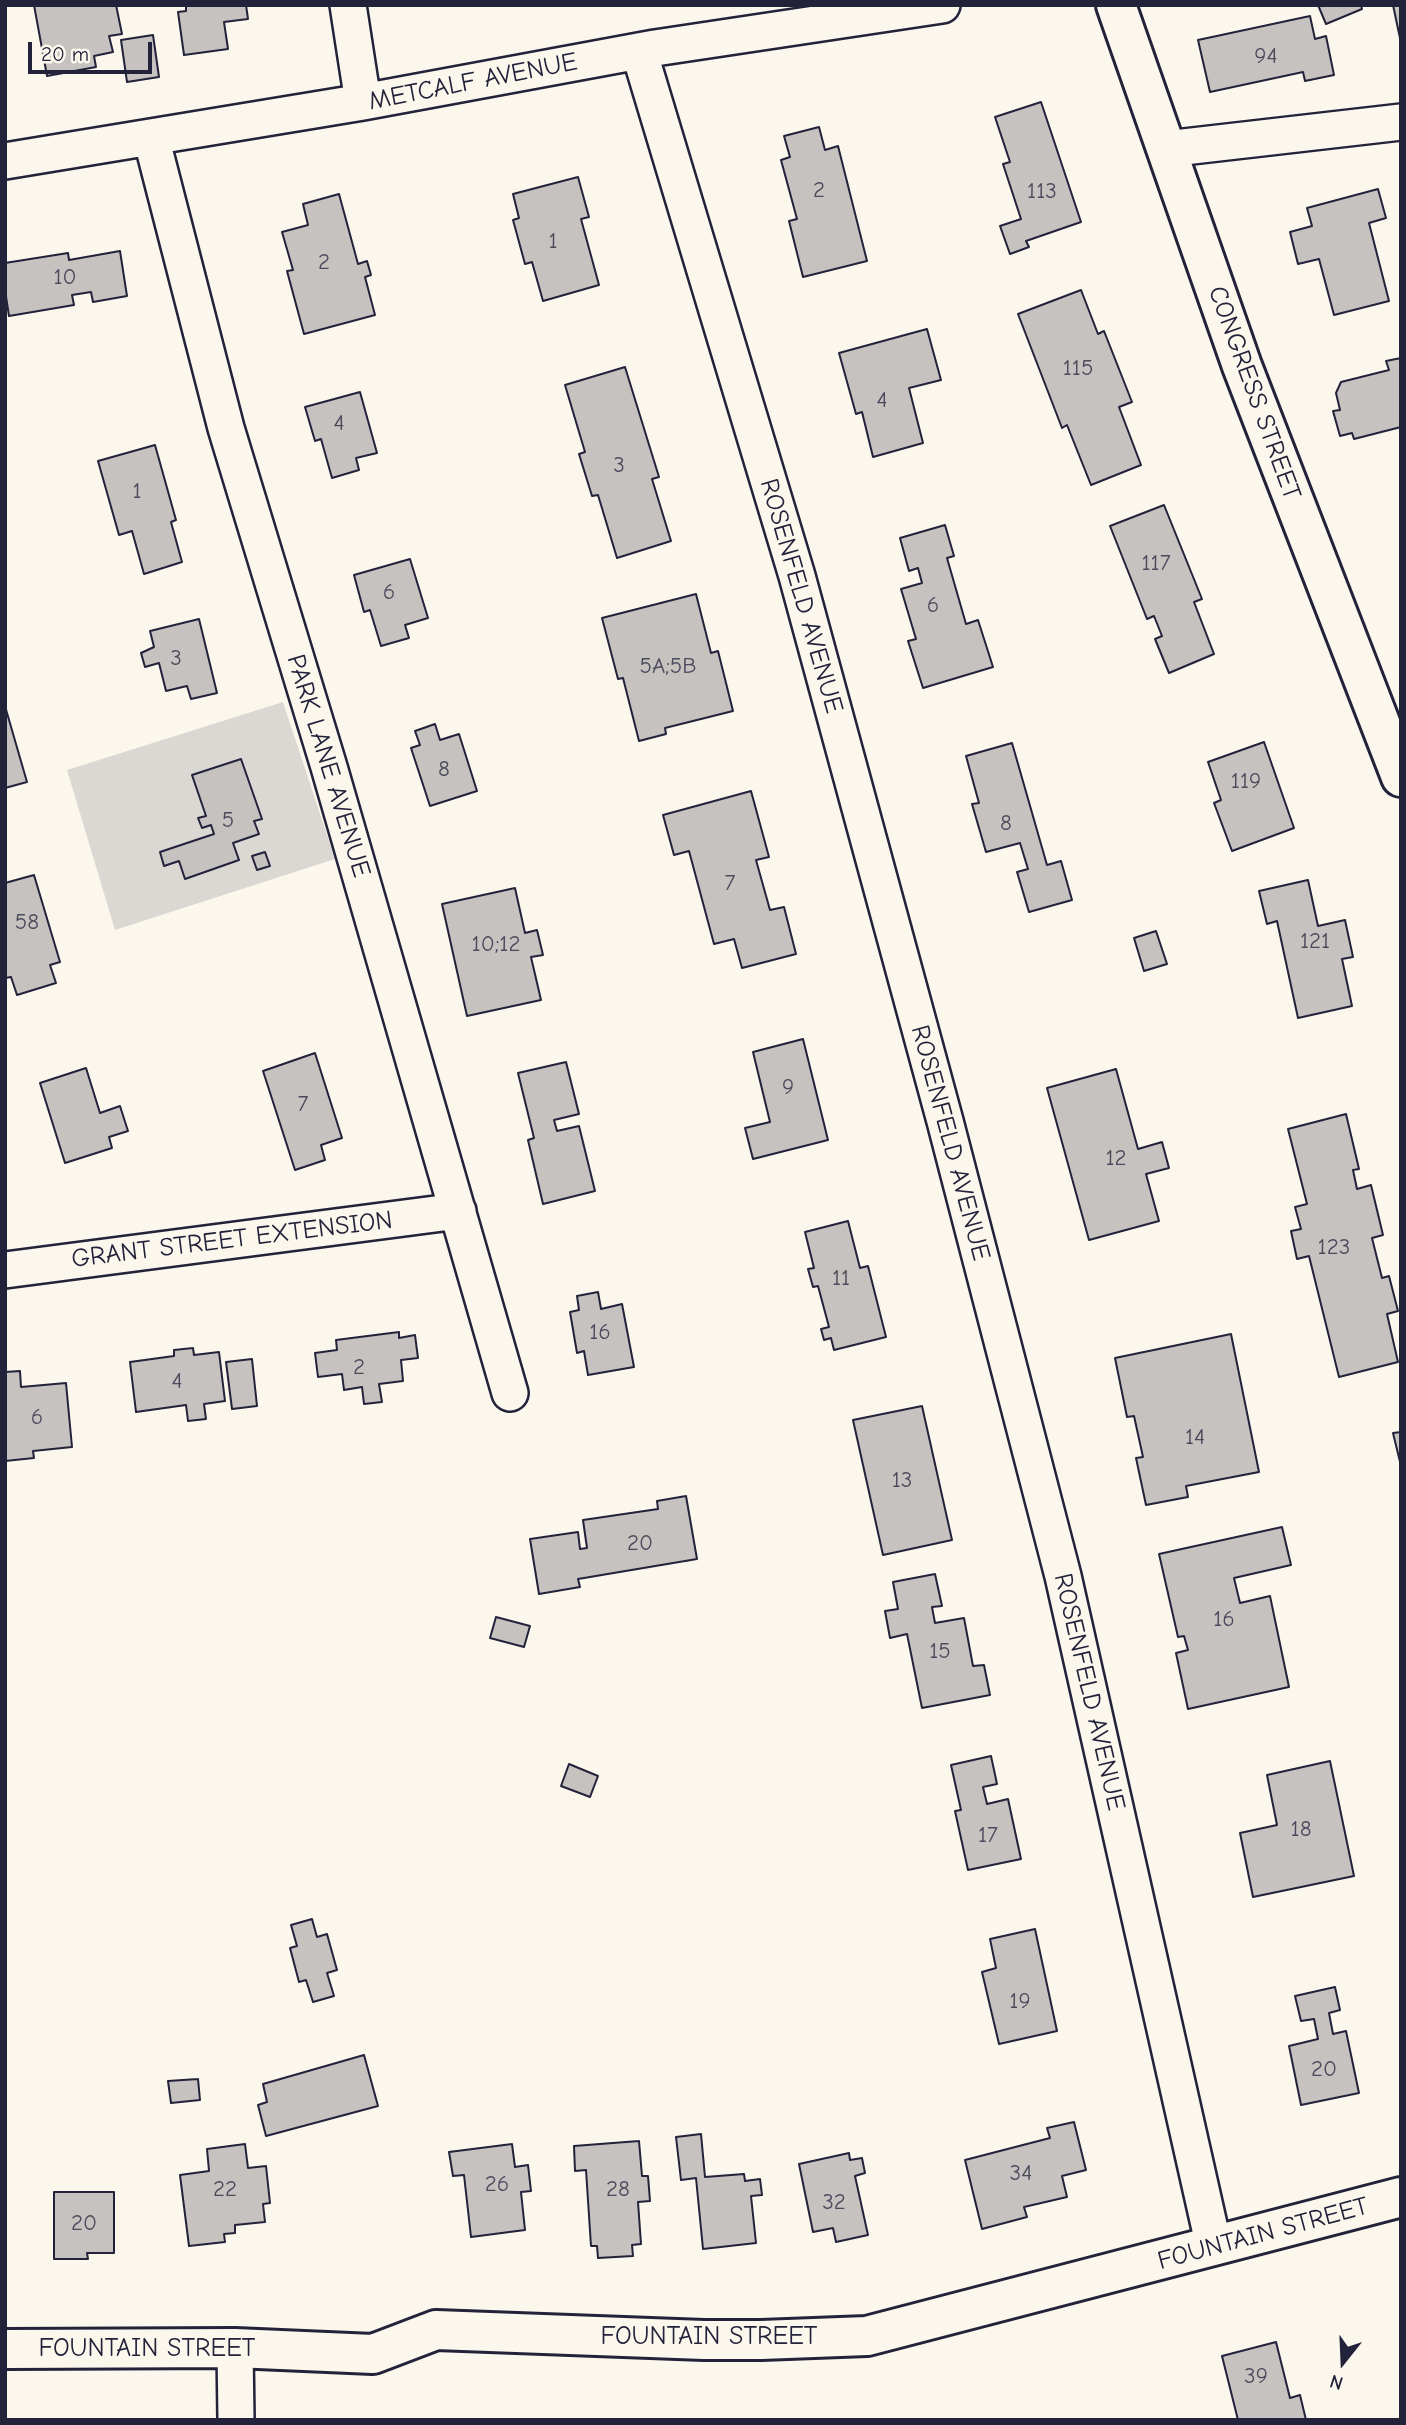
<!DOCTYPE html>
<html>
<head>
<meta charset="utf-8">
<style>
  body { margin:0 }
  #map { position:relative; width:1406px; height:2425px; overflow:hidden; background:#fbf7ec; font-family:"Comic Neue",sans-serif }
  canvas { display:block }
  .frame { position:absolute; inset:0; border:7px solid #22223b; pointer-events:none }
  .north { position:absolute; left:1308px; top:2327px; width:70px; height:70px; -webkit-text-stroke:5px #fbf7ec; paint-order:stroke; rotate:198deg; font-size:19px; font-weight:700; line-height:28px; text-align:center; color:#22223b }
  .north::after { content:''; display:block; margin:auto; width:24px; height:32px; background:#22223b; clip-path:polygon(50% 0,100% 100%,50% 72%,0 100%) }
  .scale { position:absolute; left:28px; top:42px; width:124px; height:32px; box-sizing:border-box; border:4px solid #22223b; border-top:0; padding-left:9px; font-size:21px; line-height:24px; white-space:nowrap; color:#22223b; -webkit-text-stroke:5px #fbf7ec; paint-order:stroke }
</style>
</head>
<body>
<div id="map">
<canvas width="1406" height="2425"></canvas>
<div class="frame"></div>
<div class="north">N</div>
<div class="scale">20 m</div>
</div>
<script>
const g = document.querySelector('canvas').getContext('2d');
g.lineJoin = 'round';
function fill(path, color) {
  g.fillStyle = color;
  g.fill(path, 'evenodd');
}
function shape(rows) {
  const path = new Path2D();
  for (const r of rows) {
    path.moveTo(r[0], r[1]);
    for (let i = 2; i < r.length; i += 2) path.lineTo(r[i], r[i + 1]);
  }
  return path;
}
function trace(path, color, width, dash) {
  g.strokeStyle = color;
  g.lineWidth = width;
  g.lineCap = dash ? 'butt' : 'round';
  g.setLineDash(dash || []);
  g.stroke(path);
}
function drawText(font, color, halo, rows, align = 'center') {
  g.font = font + ' "Comic Neue",sans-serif';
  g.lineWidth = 5;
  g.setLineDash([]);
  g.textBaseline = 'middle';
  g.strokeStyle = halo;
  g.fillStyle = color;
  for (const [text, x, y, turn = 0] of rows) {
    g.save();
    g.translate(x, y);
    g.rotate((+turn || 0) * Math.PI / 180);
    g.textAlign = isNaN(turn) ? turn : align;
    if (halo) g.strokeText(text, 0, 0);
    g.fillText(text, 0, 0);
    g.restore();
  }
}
fill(shape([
  [283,702,335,859,115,930,67,770],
  [241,759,262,818,254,821,258,834,233,843,239,860,186,879,179,861,164,866,160,853,214,834,211,825,199,818,206,816,192,775],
  [265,852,270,865,257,870,252,856]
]), '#dbd8d3');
const building = shape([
  [34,5,116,5,122,34,109,36,113,52,94,56,96,67,47,76,34,5],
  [186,5,246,5,248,19,224,22,228,49,184,55,178,12,186,11,186,5],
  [1318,5,1361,5,1362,9,1326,24,1318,5],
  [1393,5,1401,5,1401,43,1393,5],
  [1310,16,1315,39,1326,36,1334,75,1305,81,1303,72,1210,92,1198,40,1310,16],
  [153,35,159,77,127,82,121,40,153,35],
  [1041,102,1081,222,1026,241,1029,247,1010,254,1000,226,1021,219,1003,164,1010,162,995,117,1041,102],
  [819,127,825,150,838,146,867,261,803,277,789,221,797,219,781,160,790,157,784,136,819,127],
  [578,177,589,217,581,219,599,285,543,301,532,262,525,264,513,220,519,218,513,194,578,177],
  [1378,189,1386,218,1369,223,1389,301,1334,315,1319,259,1298,264,1290,232,1312,226,1307,208,1378,189],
  [339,194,358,264,367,261,371,275,365,277,375,315,304,334,287,271,293,270,282,232,308,225,303,204,339,194],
  [120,251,127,296,93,302,91,292,72,295,74,305,9,316,5,290,5,263,68,253,69,260,120,251],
  [1081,290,1098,334,1104,331,1132,402,1119,407,1141,465,1091,485,1067,425,1062,428,1018,314,1081,290],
  [927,329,941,380,909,388,923,443,873,457,862,412,856,414,839,353,927,329],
  [1401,358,1401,427,1354,439,1352,433,1340,436,1333,411,1340,410,1336,393,1341,382,1389,370,1386,361,1401,358],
  [625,367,659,477,652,479,671,541,617,558,598,495,592,496,579,454,585,452,565,385,625,367],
  [360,392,377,453,356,458,359,470,332,478,321,439,315,441,305,407,360,392],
  [155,445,176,520,171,522,182,562,144,574,132,531,119,535,98,461,155,445],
  [1164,505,1202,599,1194,602,1214,654,1169,673,1155,639,1162,636,1154,616,1147,619,1110,526,1164,505],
  [945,525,954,556,947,558,966,624,978,620,993,667,923,688,908,641,916,639,901,589,922,583,918,568,909,571,900,538,945,525],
  [410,559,428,618,405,625,409,638,381,646,370,610,364,612,354,575,410,559],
  [696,594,711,653,718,651,733,711,665,728,666,734,639,741,623,678,618,679,602,618,696,594],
  [199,619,217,693,191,699,187,686,166,691,159,663,145,667,141,653,154,647,150,631,199,619],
  [5,706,27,782,5,788,5,706],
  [435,724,440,740,459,734,477,791,430,806,411,748,420,745,415,731,435,724],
  [1264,742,1294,828,1232,851,1214,803,1221,800,1208,762,1264,742],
  [1012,743,1047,865,1061,861,1072,900,1029,912,1017,872,1028,869,1020,843,986,852,972,804,979,803,966,756,1012,743],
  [241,759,262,819,254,821,259,834,233,843,239,860,185,879,179,861,164,866,160,852,214,834,211,825,202,828,198,818,206,816,192,775,241,759],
  [751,791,769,857,756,860,770,910,784,907,796,954,742,968,734,939,714,944,689,851,674,855,663,815,751,791],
  [265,852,270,866,257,870,252,856,265,852],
  [34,875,60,962,50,965,56,983,17,995,11,977,5,978,5,883,34,875],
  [1308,880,1318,926,1345,920,1353,957,1342,959,1352,1006,1298,1018,1277,921,1267,924,1259,891,1308,880],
  [515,888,525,933,537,930,543,955,531,957,541,1000,467,1016,442,904,515,888],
  [1156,931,1167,964,1144,971,1134,938,1156,931],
  [803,1039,828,1140,753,1159,745,1128,770,1122,753,1052,803,1039],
  [315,1053,342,1138,321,1145,325,1160,295,1170,263,1071,315,1053],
  [566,1062,579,1114,554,1120,557,1131,579,1126,595,1191,543,1204,528,1140,534,1138,518,1073,566,1062],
  [86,1068,100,1113,120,1106,128,1131,109,1137,112,1148,65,1163,40,1083,86,1068],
  [1116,1069,1138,1149,1162,1142,1169,1168,1146,1174,1159,1221,1089,1240,1047,1088,1116,1069],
  [1346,1114,1359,1169,1353,1170,1357,1189,1371,1185,1383,1235,1372,1238,1382,1278,1389,1276,1398,1311,1387,1314,1398,1362,1339,1377,1309,1256,1297,1259,1291,1231,1301,1229,1295,1207,1307,1204,1288,1129,1346,1114],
  [848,1221,860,1268,868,1266,886,1337,834,1350,831,1338,824,1340,821,1329,829,1327,818,1286,813,1287,808,1269,814,1268,805,1232,848,1221],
  [598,1292,601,1309,622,1304,634,1367,588,1375,584,1351,577,1353,570,1312,579,1310,577,1296,598,1292],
  [399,1332,399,1338,415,1335,418,1358,401,1360,403,1381,379,1384,382,1402,364,1404,362,1387,344,1390,342,1374,318,1377,315,1353,337,1350,336,1340,399,1332],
  [1231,1334,1259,1472,1186,1486,1188,1497,1146,1505,1136,1458,1143,1457,1134,1416,1127,1417,1115,1358,1231,1334],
  [193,1348,194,1355,219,1352,225,1401,204,1404,206,1419,188,1421,186,1405,136,1412,130,1362,174,1356,174,1350,193,1348],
  [252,1359,257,1406,232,1409,226,1362,252,1359],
  [20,1371,21,1387,66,1383,72,1447,33,1451,34,1458,5,1461,5,1372,20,1371],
  [922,1406,952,1540,883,1555,853,1420,922,1406],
  [1401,1432,1401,1466,1393,1433,1401,1432],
  [686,1496,697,1559,578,1579,580,1587,539,1594,530,1539,578,1532,580,1549,587,1548,583,1520,658,1509,657,1501,686,1496],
  [1282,1527,1291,1565,1234,1578,1240,1603,1270,1596,1289,1687,1188,1709,1176,1653,1188,1650,1184,1636,1178,1637,1159,1554,1282,1527],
  [935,1574,942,1606,932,1607,935,1623,964,1618,973,1666,984,1665,990,1695,922,1708,907,1634,890,1638,885,1611,898,1609,893,1582,935,1574],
  [496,1617,530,1626,524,1647,490,1638,496,1617],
  [991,1756,997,1784,983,1787,987,1804,1008,1799,1021,1859,968,1870,955,1811,961,1810,951,1765,991,1756],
  [1330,1761,1354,1876,1253,1897,1240,1833,1277,1825,1267,1775,1330,1761],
  [569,1764,598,1776,590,1797,561,1786,569,1764],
  [312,1919,317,1937,327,1934,337,1970,327,1973,334,1996,313,2002,306,1980,299,1982,290,1948,297,1946,291,1925,312,1919],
  [1035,1929,1057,2031,999,2044,982,1972,996,1968,990,1939,1035,1929],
  [1335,1987,1340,2010,1329,2013,1333,2034,1346,2031,1359,2093,1301,2105,1289,2046,1318,2039,1314,2019,1301,2021,1295,1996,1335,1987],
  [364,2055,378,2106,266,2136,258,2105,267,2102,263,2084,364,2055],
  [198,2079,200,2100,171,2103,168,2081,198,2079],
  [1074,2122,1086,2170,1062,2176,1067,2197,1024,2207,1027,2217,982,2229,965,2160,1050,2138,1047,2128,1074,2122],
  [701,2134,705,2177,744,2174,745,2181,760,2179,762,2195,751,2196,756,2243,703,2249,696,2178,681,2180,676,2137,701,2134],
  [639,2141,642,2176,648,2176,650,2201,638,2202,641,2244,632,2245,633,2256,598,2258,597,2246,591,2246,586,2170,575,2171,574,2146,639,2141],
  [245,2144,248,2168,266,2166,270,2203,263,2204,265,2222,235,2225,235,2233,224,2234,225,2242,189,2246,180,2175,209,2171,207,2149,245,2144],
  [512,2144,515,2167,528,2165,531,2191,521,2192,525,2230,471,2237,464,2175,453,2176,449,2152,512,2144],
  [849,2153,850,2160,862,2158,865,2173,855,2176,868,2235,836,2242,833,2228,813,2232,799,2164,849,2153],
  [54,2192,114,2192,114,2253,87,2253,88,2259,54,2259,54,2192],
  [1276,2342,1290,2398,1300,2395,1306,2420,1238,2420,1222,2356,1276,2342]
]);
fill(building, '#c6c2c0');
trace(building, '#22223b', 2);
const street = shape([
  [348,5,363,102],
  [639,51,797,576,945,1121,1063,1576,1214,2247],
  [151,137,226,428,329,767,510,1393],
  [1166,149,1401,122],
  [5,161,363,102,655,48,942,5],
  [5,1270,458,1211],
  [235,2348,236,2420]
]);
const secondary = shape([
  [1116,5,1242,366,1401,777],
  [5,2349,235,2348,373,2354,436,2330,704,2340,761,2340,867,2336,1401,2197]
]);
trace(street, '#22223b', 40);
trace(secondary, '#22223b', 44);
trace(street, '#fbf7ec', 35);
trace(secondary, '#fbf7ec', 38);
drawText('23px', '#4b4a5c', null, [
  ["94",1266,56],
  ["2",819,190],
  ["113",1042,191],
  ["1",553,241],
  ["2",324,262],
  ["10",65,277],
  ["115",1078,368],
  ["4",882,400],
  ["4",339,423],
  ["3",619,465],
  ["1",137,491],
  ["117",1156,563],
  ["6",389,592],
  ["6",933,605],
  ["3",176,658],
  ["5A;5B",668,666],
  ["8",444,769],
  ["119",1246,781],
  ["5",228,820],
  ["8",1006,823],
  ["7",730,883],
  ["58",27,922],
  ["121",1315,941],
  ["10;12",496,944],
  ["9",788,1087],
  ["7",303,1104],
  ["12",1116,1158],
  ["123",1334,1247],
  ["11",841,1278],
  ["16",600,1332],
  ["2",359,1367],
  ["4",177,1381],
  ["6",37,1417],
  ["14",1195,1437],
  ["13",902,1480],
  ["20",640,1543],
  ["16",1224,1619],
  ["15",940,1651],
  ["18",1301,1829],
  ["17",988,1835],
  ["19",1020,2001],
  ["20",1324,2069],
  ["34",1021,2173],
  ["26",497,2184],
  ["22",225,2189],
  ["28",618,2189],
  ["32",834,2202],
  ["20",84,2223],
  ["39",1256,2376]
]);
drawText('26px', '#22223b', '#fbf7ec', [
  ["METCALF AVENUE",473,82,-11],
  ["CONGRESS STREET",1254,393,70],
  ["ROSENFELD AVENUE",801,596,74],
  ["PARK LANE AVENUE",328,766,73],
  ["ROSENFELD AVENUE",950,1143,75],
  ["GRANT STREET EXTENSION",232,1240,-7],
  ["ROSENFELD AVENUE",1089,1692,77],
  ["FOUNTAIN STREET",1263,2234,-15],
  ["FOUNTAIN STREET",709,2337],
  ["FOUNTAIN STREET",147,2349]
]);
</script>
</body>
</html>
